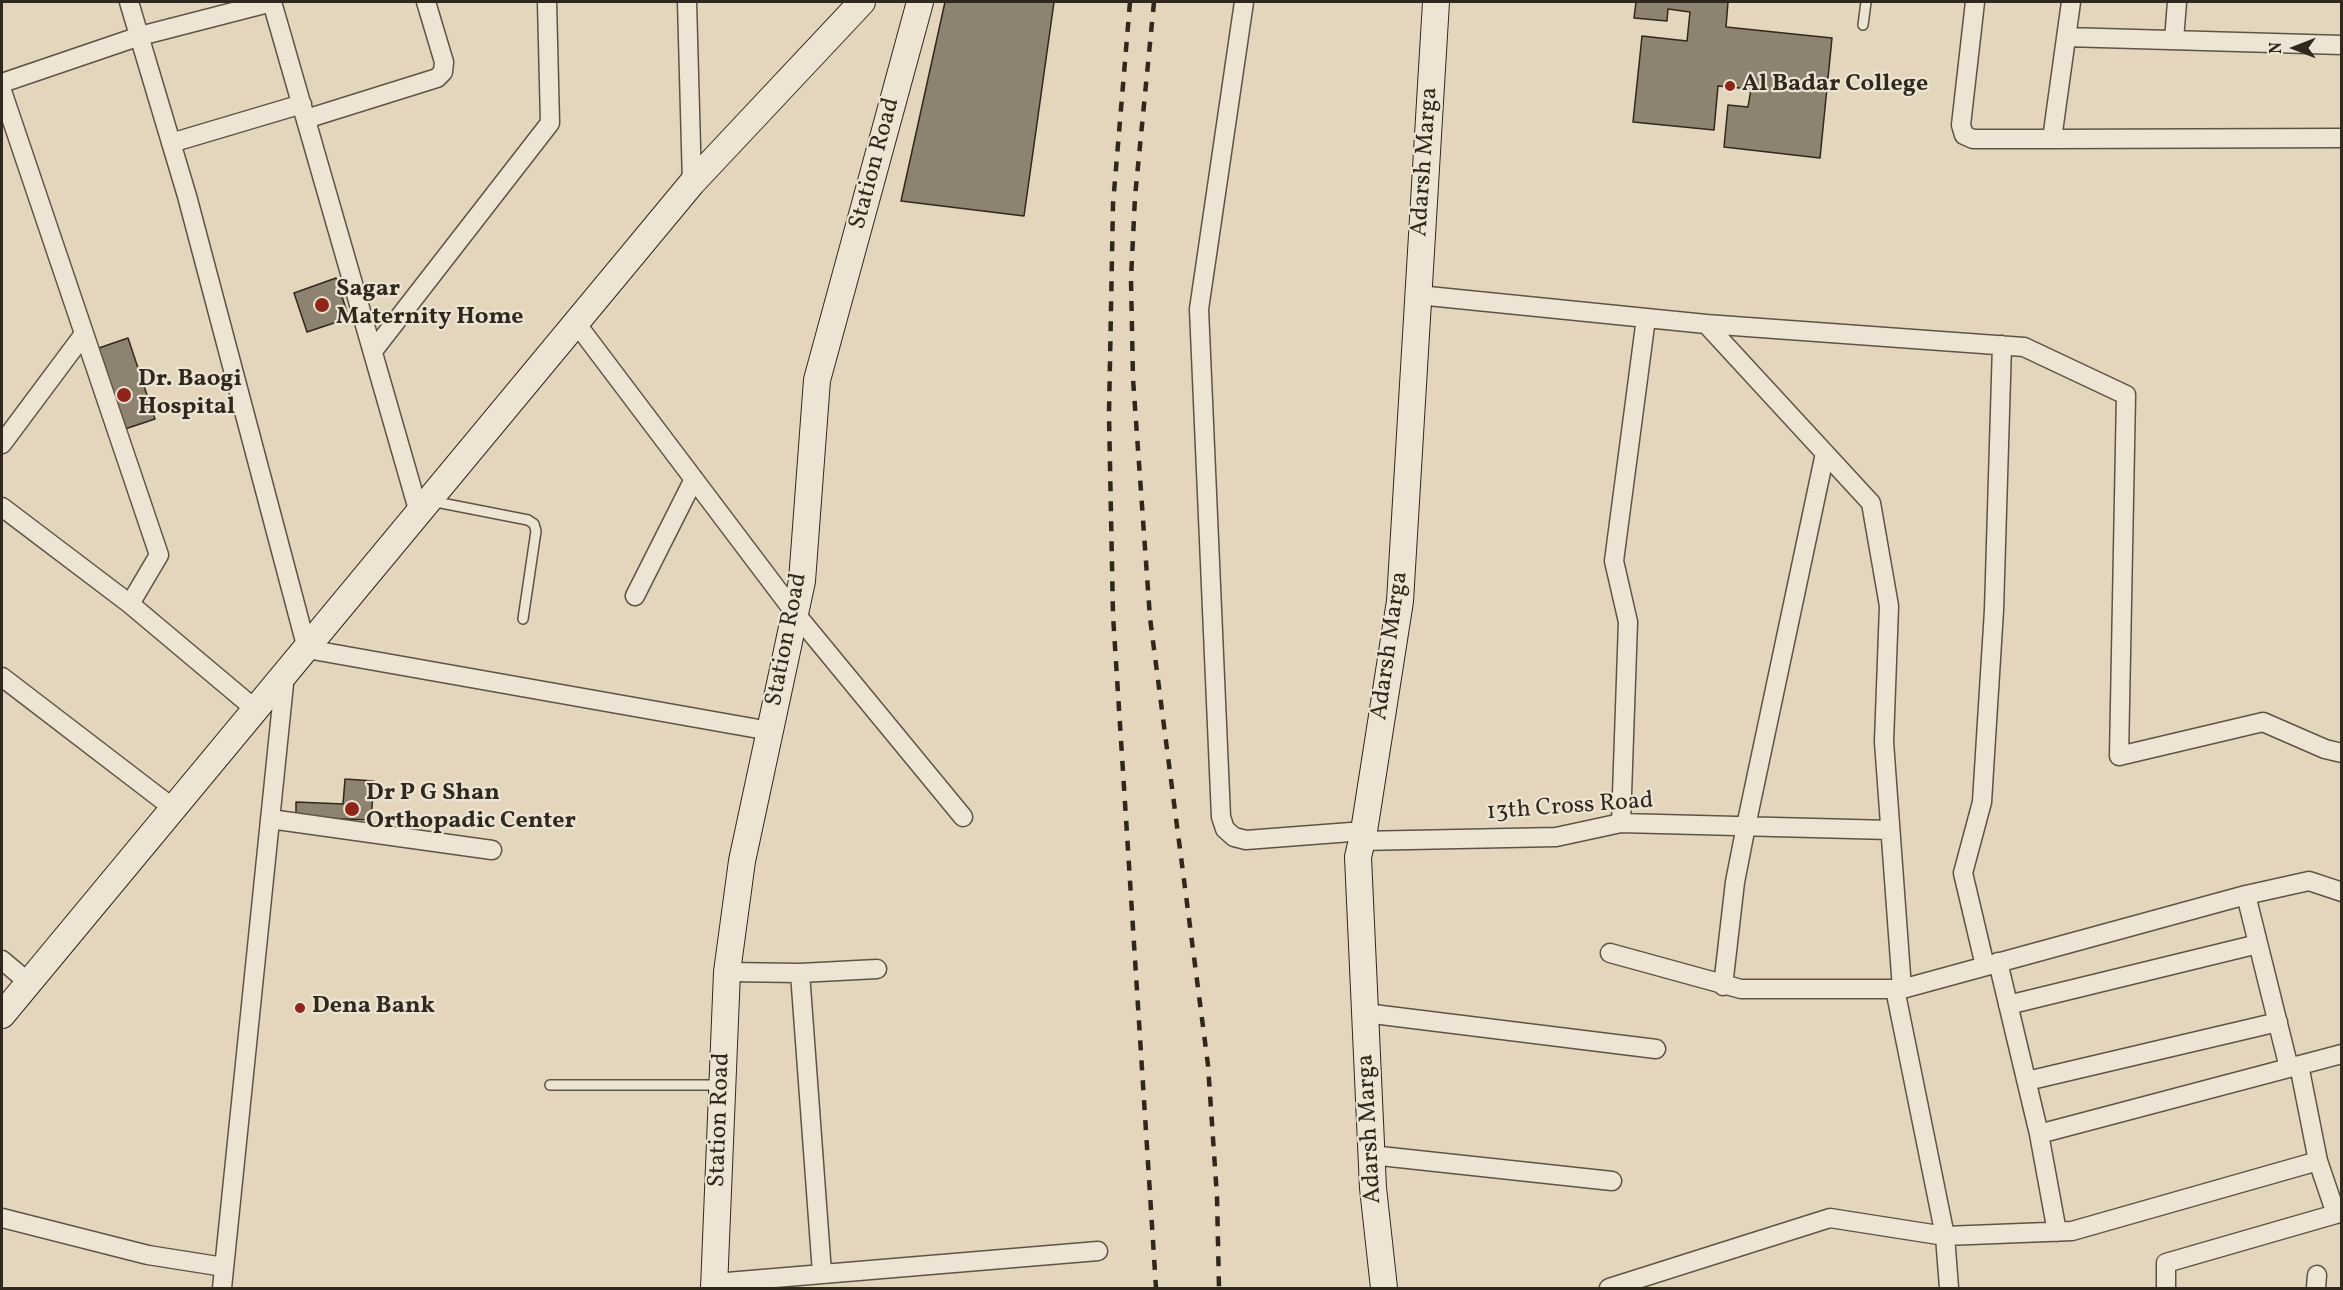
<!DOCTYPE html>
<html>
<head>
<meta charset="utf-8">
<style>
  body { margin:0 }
  #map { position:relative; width:2343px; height:1290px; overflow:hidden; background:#e4d6bc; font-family:Vollkorn,serif }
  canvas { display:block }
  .frame { position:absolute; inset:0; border:3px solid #31281d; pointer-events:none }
  .north { position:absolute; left:2265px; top:18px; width:60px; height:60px; -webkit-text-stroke:4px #ede4d3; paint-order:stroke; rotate:270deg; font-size:16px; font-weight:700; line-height:24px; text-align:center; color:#31281d }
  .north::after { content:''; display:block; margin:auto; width:21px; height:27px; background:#31281d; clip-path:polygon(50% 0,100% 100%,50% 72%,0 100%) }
</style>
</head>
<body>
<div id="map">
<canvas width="2343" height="1290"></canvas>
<div class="frame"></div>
<div class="north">N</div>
</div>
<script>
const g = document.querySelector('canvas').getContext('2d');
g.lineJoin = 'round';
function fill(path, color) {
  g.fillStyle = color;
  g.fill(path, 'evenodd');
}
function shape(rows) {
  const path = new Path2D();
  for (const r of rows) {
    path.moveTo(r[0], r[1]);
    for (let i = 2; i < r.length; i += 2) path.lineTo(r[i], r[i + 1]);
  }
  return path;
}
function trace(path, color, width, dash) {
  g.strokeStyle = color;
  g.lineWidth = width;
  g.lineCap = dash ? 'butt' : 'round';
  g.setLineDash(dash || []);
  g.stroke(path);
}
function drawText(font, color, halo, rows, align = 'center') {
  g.font = font + ' Vollkorn,serif';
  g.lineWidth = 4.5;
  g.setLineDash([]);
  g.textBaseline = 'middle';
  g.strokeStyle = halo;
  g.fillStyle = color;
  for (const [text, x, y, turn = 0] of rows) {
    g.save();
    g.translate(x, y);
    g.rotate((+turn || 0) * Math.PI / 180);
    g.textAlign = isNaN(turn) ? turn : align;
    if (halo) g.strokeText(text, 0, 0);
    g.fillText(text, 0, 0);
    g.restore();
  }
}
const building = shape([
  [945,2,1054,2,1024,216,901,201,945,2],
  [1636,2,1728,2,1726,27,1832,38,1820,158,1724,147,1728,105,1748,107,1751,89,1718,86,1714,130,1633,122,1642,36,1687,41,1690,12,1668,9,1667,21,1634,18,1636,2],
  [336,278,349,318,307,332,294,293,336,278],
  [128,338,155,419,119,431,93,350,128,338],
  [345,779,374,781,371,820,296,817,296,802,343,804,345,779]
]);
fill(building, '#8e8270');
trace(building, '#31281d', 1.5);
const service = shape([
  [1863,25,1866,2],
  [431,501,528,520,534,524,536,531,523,619],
  [550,1085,721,1085]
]);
const minor = shape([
  [129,2,187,196,307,649,770,731],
  [272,2,419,513],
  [687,2,692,183],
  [1244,2,1199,309,1221,817,1225,829,1234,837,1246,840,1364,831],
  [1975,2,1961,125,1964,135,1973,139,2052,139],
  [2071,2,2052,139,2342,138],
  [2066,37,2342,45],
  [2174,40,2177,2],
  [2,83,140,36,272,2],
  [2,91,159,555,130,604,255,709],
  [306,119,437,78,443,72,444,62,426,2],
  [171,143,302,104],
  [1418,295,1706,324,1871,503,1889,606,1884,742,1902,989,2246,895,2309,881,2342,892],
  [576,323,795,613,963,817],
  [1706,324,2024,347,2126,395,2119,756,2263,722,2325,749,2342,753],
  [373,351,550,123,547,2],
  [2,444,84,334],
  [2,507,130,604],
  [635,596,694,479],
  [2,677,173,808],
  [270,819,492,850],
  [1621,823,1628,622,1614,561,1646,318],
  [1360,841,1556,837,1621,823,1890,830],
  [2246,895,2289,1068],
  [1610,953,1741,989,1902,989],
  [2,960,28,982],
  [1998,962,2039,1134],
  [1985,966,1963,873,1982,802,1994,610,2002,345],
  [727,972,800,973,822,1273],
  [800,973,877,969],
  [1723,986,1735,882,1746,826,1825,453],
  [1895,989,1945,1236,1949,1288],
  [2008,1005,2258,944],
  [1365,1013,1656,1049],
  [2299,1065,2318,1161],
  [2027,1081,2278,1022],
  [1371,1155,1612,1181],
  [2,1218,148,1255,224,1267],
  [2057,1232,2039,1134,2342,1054],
  [715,1283,1098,1251],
  [222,1288,285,674],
  [1609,1288,1830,1218,1945,1236,2072,1231,2318,1161,2336,1214,2342,1212],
  [2166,1288,2166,1263,2336,1214],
  [2316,1288,2317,1275]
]);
const secondary = shape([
  [2,1015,692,183,862,2],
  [714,1288,727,972,742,861,802,581,817,380,920,2],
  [1384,1288,1373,1188,1358,857,1364,831,1400,601,1436,2]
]);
trace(service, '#5e5445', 12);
trace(minor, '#5e5445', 21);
trace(secondary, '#31281d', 28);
trace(service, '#ede4d3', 9);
trace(minor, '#ede4d3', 18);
trace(secondary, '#ede4d3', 26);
trace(shape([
  [1130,2,1113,204,1109,414,1113,615,1156,1288],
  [1154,2,1135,197,1131,279,1133,379,1150,618,1208,1065,1217,1197,1219,1288]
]), '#31281d', 4.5, [10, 10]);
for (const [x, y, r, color] of [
  [1730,86,6,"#8f2418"],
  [322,305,8,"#8f2418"],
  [124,395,8,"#8f2418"],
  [352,809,8,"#8f2418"],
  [300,1008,6,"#8f2418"]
]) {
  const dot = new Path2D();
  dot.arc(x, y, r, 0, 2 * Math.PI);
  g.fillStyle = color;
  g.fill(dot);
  trace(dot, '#ede4d3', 2);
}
drawText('bold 24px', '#31281d', '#ede4d3', [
  ["Al Badar College",1742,86],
  ["Sagar",336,291],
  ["Maternity Home",336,319],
  ["Dr. Baogi",138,381],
  ["Hospital",138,409],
  ["Dr P G Shan",366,795],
  ["Orthopadic Center",366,823],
  ["Dena Bank",312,1008]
], 'left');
drawText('24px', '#31281d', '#ede4d3', [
  ["Adarsh Marga",1426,162,-86],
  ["Station Road",876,164,-75],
  ["Station Road",788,640,-79],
  ["Adarsh Marga",1391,646,-82],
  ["13th Cross Road",1570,808,-4],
  ["Station Road",721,1120,-88],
  ["Adarsh Marga",1371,1129,-93]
]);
</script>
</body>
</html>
